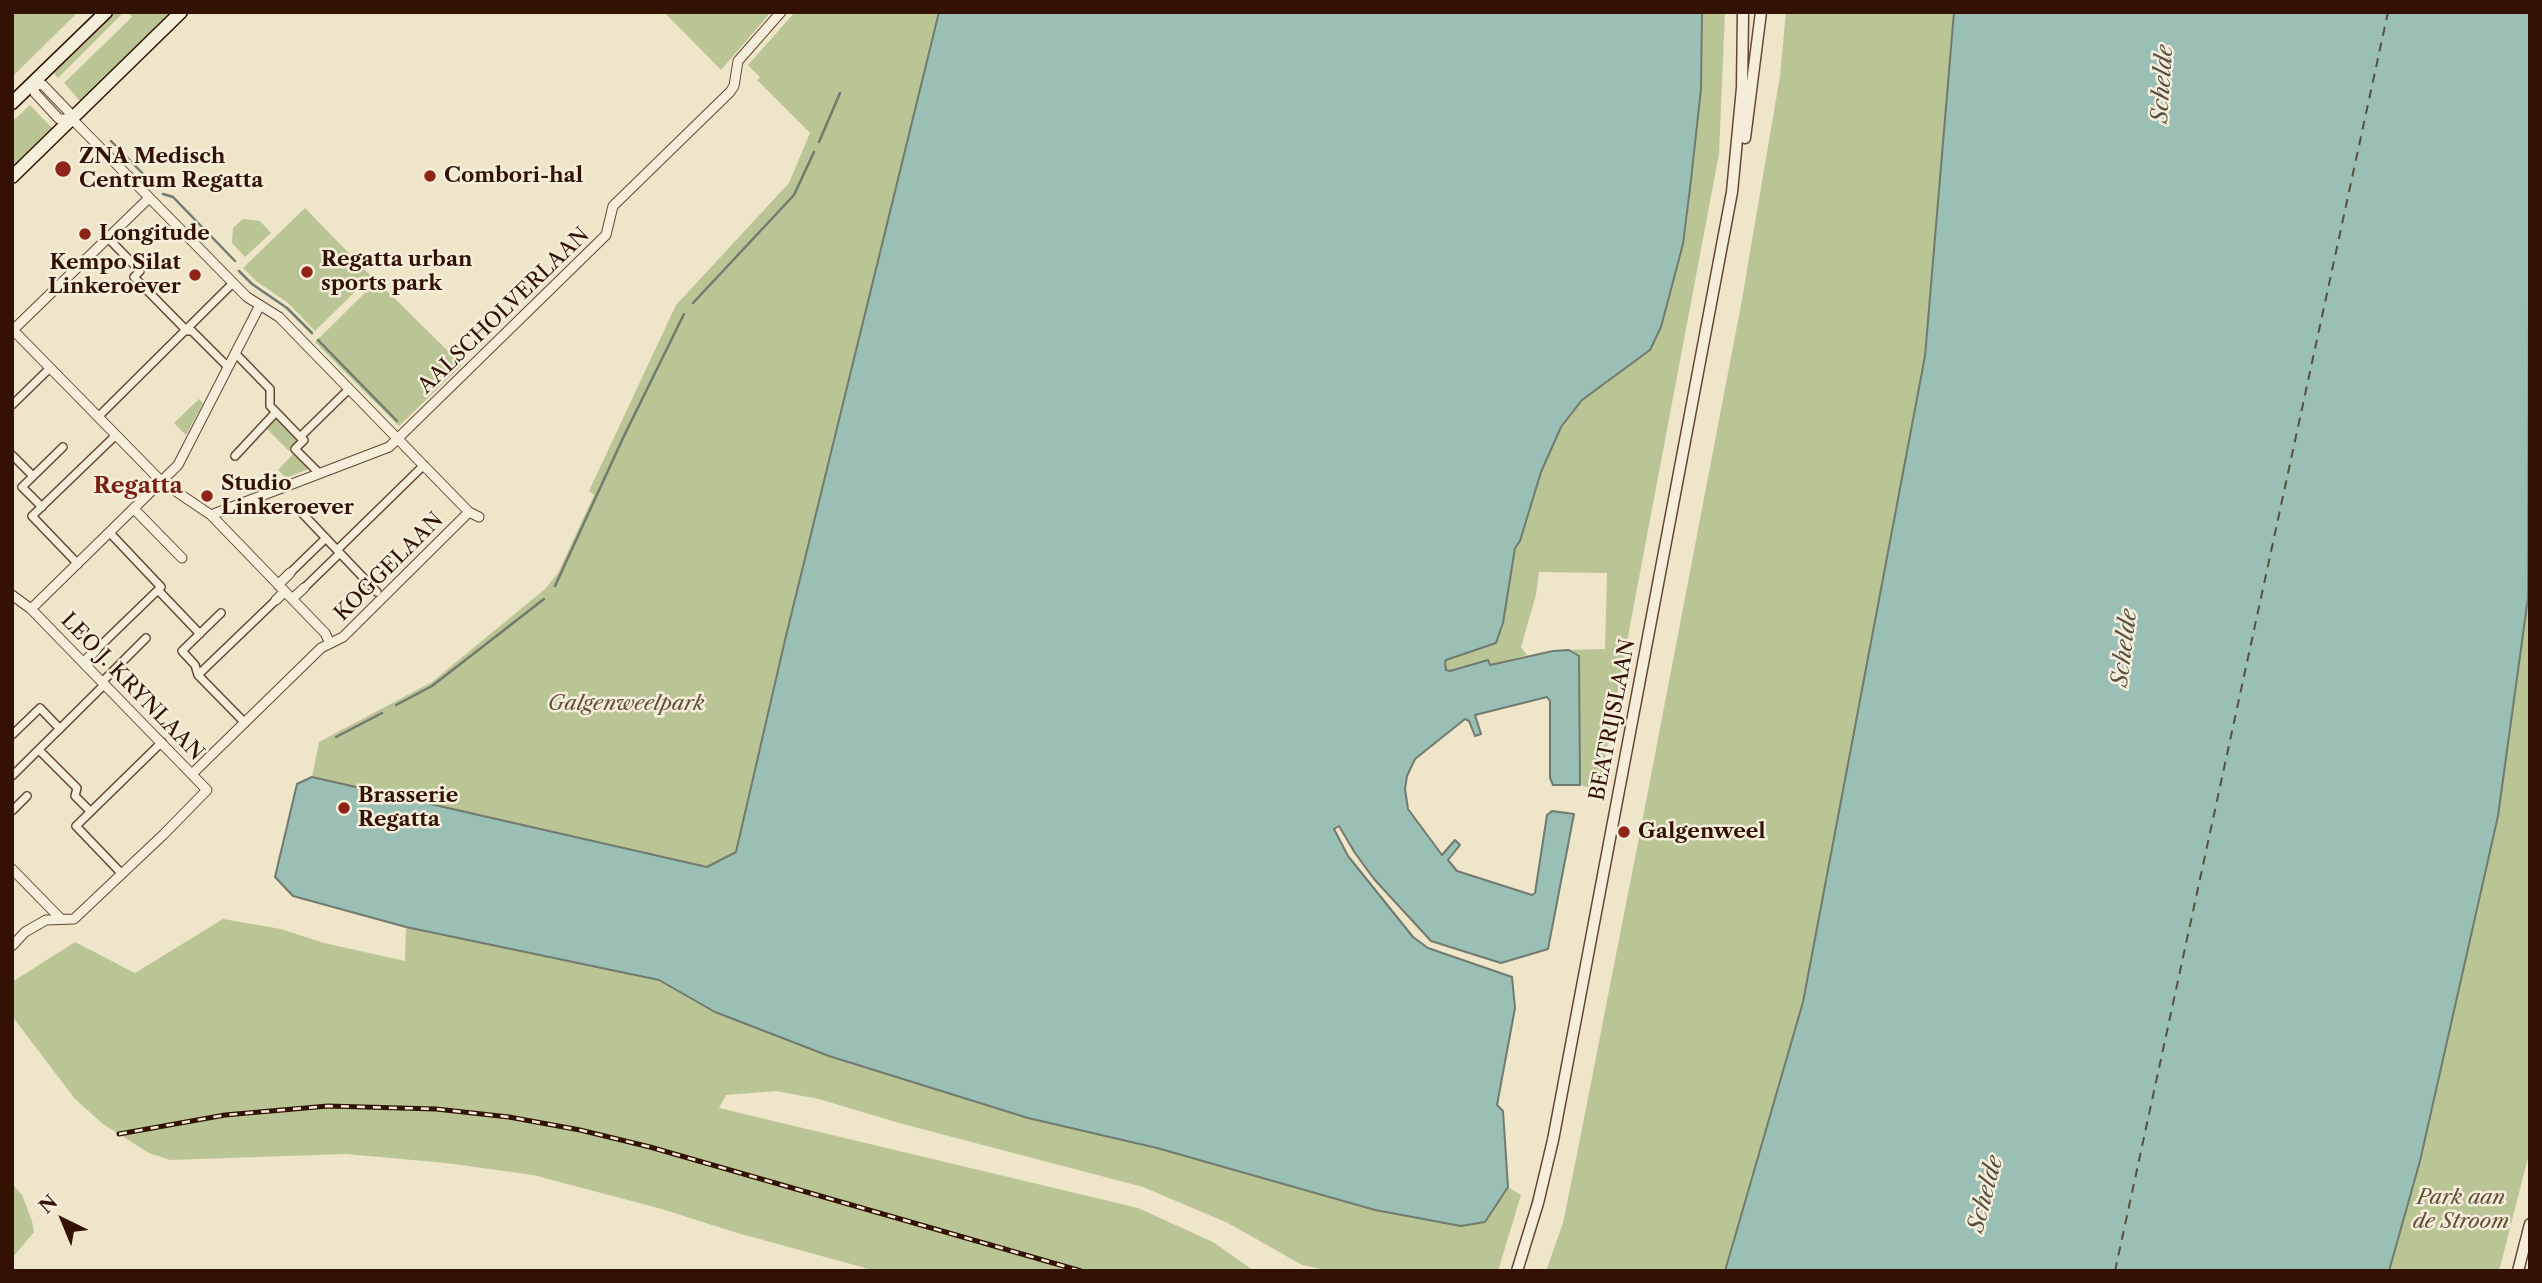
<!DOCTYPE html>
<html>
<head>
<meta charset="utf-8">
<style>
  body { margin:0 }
  #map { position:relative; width:2542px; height:1283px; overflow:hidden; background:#efe5c8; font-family:"Libre Caslon Text",serif }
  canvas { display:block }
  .frame { position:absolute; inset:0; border:14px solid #341203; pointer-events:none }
  .north { position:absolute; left:28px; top:1185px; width:70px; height:70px; -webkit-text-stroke:5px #f5eedb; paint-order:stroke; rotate:317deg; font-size:19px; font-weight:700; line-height:28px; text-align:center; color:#341203 }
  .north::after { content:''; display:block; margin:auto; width:24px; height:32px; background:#341203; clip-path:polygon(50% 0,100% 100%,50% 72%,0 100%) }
</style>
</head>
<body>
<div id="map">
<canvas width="2542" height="1283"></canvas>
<div class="frame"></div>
<div class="north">N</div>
</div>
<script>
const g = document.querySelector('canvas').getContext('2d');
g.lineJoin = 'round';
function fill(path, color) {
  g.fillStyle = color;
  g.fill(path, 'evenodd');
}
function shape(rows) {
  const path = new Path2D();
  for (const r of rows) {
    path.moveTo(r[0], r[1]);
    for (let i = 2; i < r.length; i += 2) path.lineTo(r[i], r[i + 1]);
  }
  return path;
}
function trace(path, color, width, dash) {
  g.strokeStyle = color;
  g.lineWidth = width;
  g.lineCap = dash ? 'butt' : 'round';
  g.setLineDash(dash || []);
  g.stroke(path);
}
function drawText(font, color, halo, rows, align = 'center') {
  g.font = font + ' "Libre Caslon Text",serif';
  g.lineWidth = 5;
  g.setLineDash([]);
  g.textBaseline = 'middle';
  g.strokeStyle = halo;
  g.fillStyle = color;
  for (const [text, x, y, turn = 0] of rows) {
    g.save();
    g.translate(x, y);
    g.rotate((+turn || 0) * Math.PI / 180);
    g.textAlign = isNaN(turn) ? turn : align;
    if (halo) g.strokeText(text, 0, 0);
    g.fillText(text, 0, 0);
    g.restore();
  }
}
fill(shape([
  [12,12,78,12,12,77],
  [111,12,124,12,58,78,54,73,104,25],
  [128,12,175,12,82,103,64,83,132,17],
  [664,12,771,12,721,70],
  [795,12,939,12,785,640,736,852,707,867,312,777,319,742,432,682,545,589,558,573,594,495,589,491,676,305,789,183,810,133,757,80,760,77,748,65],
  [1702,12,1725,12,1719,154,1599,790,1580,785,1579,656,1569,650,1605,649,1607,573,1539,572,1536,595,1521,647,1527,655,1489,665,1487,660,1450,671,1447,670,1445,664,1446,660,1496,643,1515,548,1520,541,1541,472,1561,427,1582,400,1650,350,1683,244,1701,89],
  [1786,12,1954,12,1925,356,1803,1002,1725,1271,1546,1271,1563,1223,1578,1149,1644,812,1741,305,1780,76],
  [30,105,52,128,12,167,12,122],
  [305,208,371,276,315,331,288,303,256,281,243,268],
  [243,219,260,221,271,233,245,257,232,243,233,228],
  [377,281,462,365,399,426,315,342],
  [199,399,203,403,186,435,174,423],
  [276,416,300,441,289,451,265,427],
  [295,452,311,468,286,478,278,470],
  [2530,584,2530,1150,2499,1271,2387,1271,2420,1161,2498,816],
  [223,919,281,929,324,943,405,961,406,927,659,980,715,1012,1028,1118,1157,1148,1374,1210,1462,1226,1485,1222,1508,1187,1521,1195,1498,1271,1330,1271,1302,1265,1228,1223,1143,1187,899,1123,819,1099,776,1091,726,1095,719,1108,1138,1208,1213,1242,1254,1271,876,1271,734,1232,662,1209,533,1175,446,1163,346,1154,170,1160,149,1153,103,1124,75,1099,12,1016,12,982,75,942,135,973],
  [12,1184,22,1195,32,1221,34,1232,13,1257,14,1271,12,1271]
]), '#bac595');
const water = shape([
  [939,12,1702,12,1701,89,1691,180,1683,244,1661,327,1650,350,1582,400,1561,427,1541,472,1520,541,1515,548,1503,623,1496,643,1446,660,1445,663,1446,670,1450,671,1488,660,1490,665,1553,651,1569,650,1579,656,1580,785,1553,785,1550,778,1550,701,1547,697,1475,715,1481,734,1475,736,1469,721,1465,719,1415,759,1407,776,1405,789,1408,809,1442,855,1455,840,1460,845,1448,860,1457,871,1532,895,1535,893,1547,815,1552,811,1574,814,1548,949,1501,963,1431,941,1374,879,1355,853,1339,826,1334,829,1348,856,1413,937,1428,948,1512,977,1515,1008,1497,1105,1503,1111,1508,1187,1485,1222,1461,1226,1375,1210,1157,1148,1028,1118,829,1056,715,1012,659,980,406,927,293,896,275,877,297,784,312,777,707,867,736,852,785,640,939,12],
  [1954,12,2530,12,2528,598,2498,816,2420,1161,2389,1271,1725,1271,1803,1002,1925,356,1954,12]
]);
fill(water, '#9abfb5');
trace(water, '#717a6e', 2);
trace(shape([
  [111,141,150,181],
  [819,142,840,93],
  [163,194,173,197,235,261],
  [239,271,252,284,287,308,312,333],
  [693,303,794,195,814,152],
  [318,340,397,421],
  [555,586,623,438,684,314],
  [396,705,432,686,544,599],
  [336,737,382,713]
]), '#717a6e', 2.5);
trace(shape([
  [2115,1271,2388,12]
]), '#584f41', 2, [9, 7]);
const pedestrian = shape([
  [108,238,140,271,134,277,187,331,192,331,228,367],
  [12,405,50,368],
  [276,412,300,437,349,389],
  [98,417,233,283],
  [300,437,304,440,295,449,320,474],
  [12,455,33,476],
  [235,456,276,412,270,406,270,389,235,353],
  [42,507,22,487,63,447],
  [302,513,337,550,424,465],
  [337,550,377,592],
  [78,564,32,516,116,435],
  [290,573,326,538],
  [304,588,339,554],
  [158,590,200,634],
  [221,613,182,651,195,665,198,675,245,723],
  [96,650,161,587,110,533],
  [198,675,276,600],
  [102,682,146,638],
  [12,735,40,708,60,729],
  [39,750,77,788,75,796,90,811],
  [12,776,105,684],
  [12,811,27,796],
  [122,874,76,826,162,742]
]);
const minor = shape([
  [72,119,59,119,35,93,33,83,43,85,68,111,72,119,247,297,279,317,469,512,479,517],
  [12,329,162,482,211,515,325,633,330,643],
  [13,330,149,198],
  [134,509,182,558],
  [211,515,389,447,606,235,613,206,730,92,734,86,738,61,781,12],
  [278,585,290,573],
  [12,595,31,609,207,790,164,834,74,919,46,920,25,932,12,946],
  [292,599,304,588],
  [276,600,284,592],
  [31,609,178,465,260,305],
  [84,662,96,650],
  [192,774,321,648,343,637,469,512],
  [12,869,61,919]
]);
const tertiary = shape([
  [1745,138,1761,12],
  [1517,1271,1538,1203,1553,1140,1732,192,1742,88,1743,12],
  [2518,1271,2530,1224]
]);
const secondary = shape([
  [12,103,106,12],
  [12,177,181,12]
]);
trace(pedestrian, '#634734', 10);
trace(minor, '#634734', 11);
trace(tertiary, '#634734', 13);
trace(secondary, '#341203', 15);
trace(pedestrian, '#f5eedb', 7);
trace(minor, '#f5eedb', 9);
trace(tertiary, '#f5eedb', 10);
trace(secondary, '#f5eedb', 12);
const rail = shape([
  [119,1134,225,1115,328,1106,436,1109,509,1117,580,1130,650,1147,1081,1271]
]);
trace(rail, '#341203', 5);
trace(rail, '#f5eedb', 2.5, [8]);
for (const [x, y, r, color] of [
  [63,169,9,"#8f2418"],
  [430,176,7,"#8f2418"],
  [85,234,7,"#8f2418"],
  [307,272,7,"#8f2418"],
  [195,275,7,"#8f2418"],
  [207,496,7,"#8f2418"],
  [344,808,7,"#8f2418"],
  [1624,832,7,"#8f2418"]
]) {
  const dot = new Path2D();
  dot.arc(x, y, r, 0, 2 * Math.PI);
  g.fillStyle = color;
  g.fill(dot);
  trace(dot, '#f5eedb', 2.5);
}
drawText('bold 21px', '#341203', '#f5eedb', [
  ["ZNA Medisch",79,157],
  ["Centrum Regatta",79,181],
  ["Combori-hal",444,176],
  ["Longitude",99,234],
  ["Regatta urban",321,260],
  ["sports park",321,284],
  ["Kempo Silat",181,263,"right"],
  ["Linkeroever",181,287,"right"],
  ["Studio",221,484],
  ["Linkeroever",221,508],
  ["Brasserie",358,796],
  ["Regatta",358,820],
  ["Galgenweel",1638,832]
], 'left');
drawText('21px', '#341203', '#f5eedb', [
  ["AALSCHOLVERLAAN",504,311,-44],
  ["KOGGELAAN",389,567,-45],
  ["LEO J. KRYNLAAN",132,687,46],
  ["BEATRIJSLAAN",1613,720,-79]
]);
drawText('italic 21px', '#635136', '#f5eedb', [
  ["Galgenweelpark",626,704],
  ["Park aan",2461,1198],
  ["de Stroom",2461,1222]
]);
drawText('italic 23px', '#584f41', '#f5eedb', [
  ["Schelde",2163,84,-86],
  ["Schelde",2125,648,-83],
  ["Schelde",1986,1194,-75]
]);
drawText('bold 23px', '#7a1f14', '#f5eedb', [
  ["Regatta",138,486]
]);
</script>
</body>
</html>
